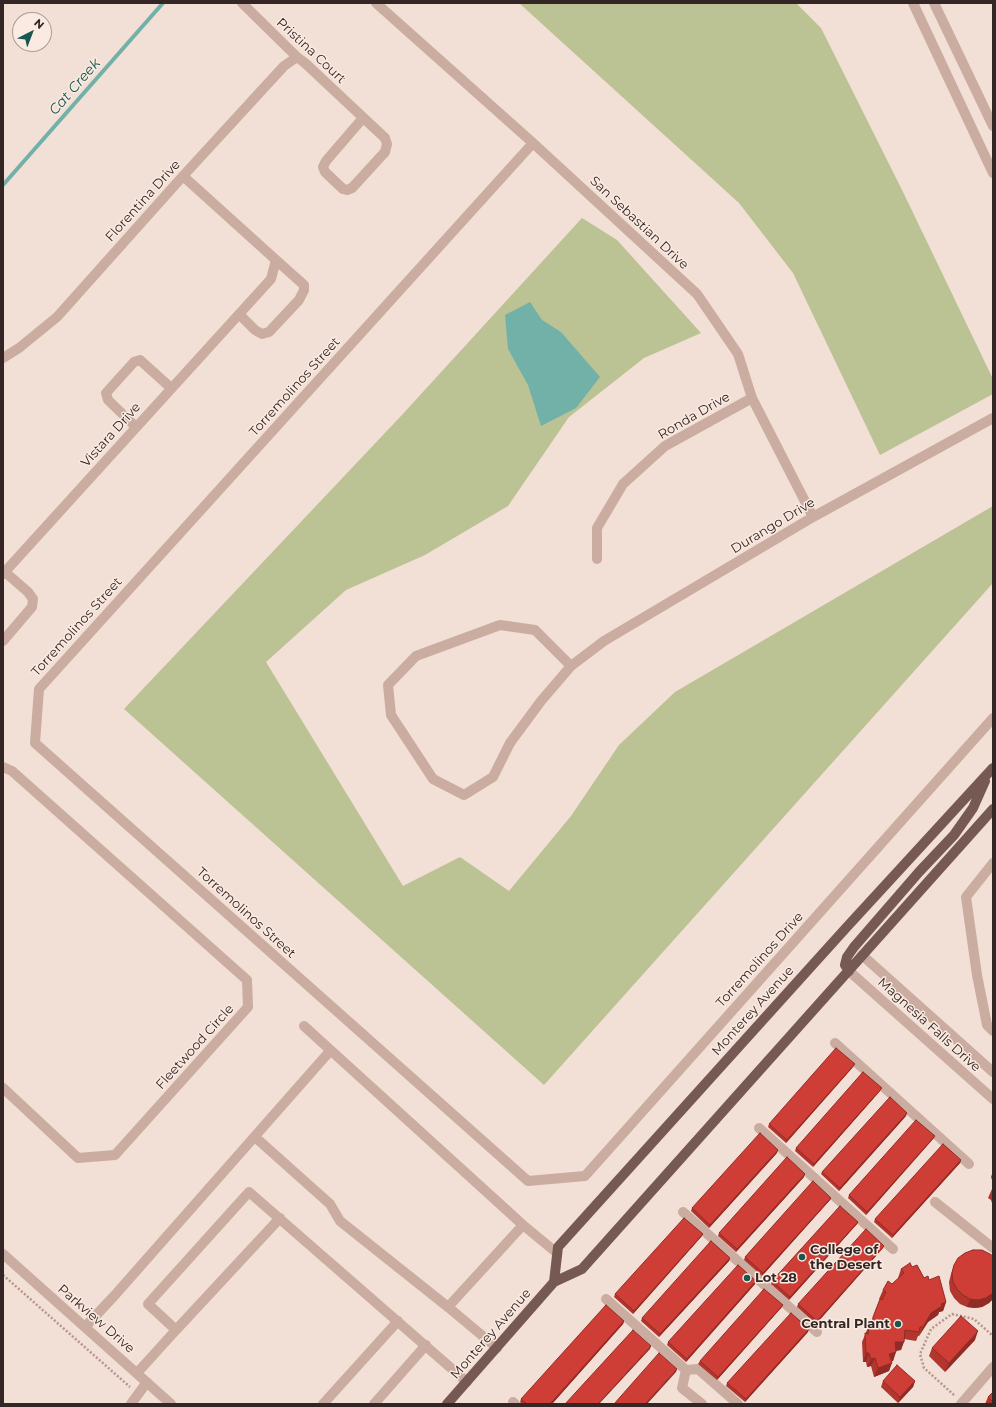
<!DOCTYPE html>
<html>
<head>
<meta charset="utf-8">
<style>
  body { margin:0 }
  #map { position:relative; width:996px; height:1407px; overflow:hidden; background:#f2dfd5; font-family:Montserrat,sans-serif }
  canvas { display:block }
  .frame { position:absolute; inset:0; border:4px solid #342624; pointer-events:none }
  .north { position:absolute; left:12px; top:12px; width:40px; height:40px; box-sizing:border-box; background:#faeae1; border:1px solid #ab9c95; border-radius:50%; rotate:42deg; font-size:11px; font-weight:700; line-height:16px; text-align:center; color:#342624 }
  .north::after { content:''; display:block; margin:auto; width:14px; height:18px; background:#175750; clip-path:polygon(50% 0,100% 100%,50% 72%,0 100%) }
</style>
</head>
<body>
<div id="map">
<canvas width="996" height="1407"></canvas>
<div class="frame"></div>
<div class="north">N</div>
</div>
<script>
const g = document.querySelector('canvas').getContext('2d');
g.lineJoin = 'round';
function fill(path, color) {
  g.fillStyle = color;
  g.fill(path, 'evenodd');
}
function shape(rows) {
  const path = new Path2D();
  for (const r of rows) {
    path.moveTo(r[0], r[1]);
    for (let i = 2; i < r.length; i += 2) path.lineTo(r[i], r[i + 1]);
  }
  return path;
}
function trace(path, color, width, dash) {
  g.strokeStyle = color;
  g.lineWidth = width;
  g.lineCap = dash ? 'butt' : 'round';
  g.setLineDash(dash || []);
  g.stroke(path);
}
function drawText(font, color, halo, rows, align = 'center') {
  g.font = font + ' Montserrat,sans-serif';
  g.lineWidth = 3;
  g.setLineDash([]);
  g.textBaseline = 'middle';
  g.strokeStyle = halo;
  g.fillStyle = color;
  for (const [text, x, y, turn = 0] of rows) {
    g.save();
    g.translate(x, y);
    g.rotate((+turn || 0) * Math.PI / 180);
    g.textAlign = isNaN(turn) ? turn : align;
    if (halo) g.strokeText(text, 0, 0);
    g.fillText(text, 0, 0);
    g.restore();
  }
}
fill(shape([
  [519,3,796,3,821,28,904,194,993,379,993,394,880,455,793,273,739,203],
  [582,218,617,240,701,333,644,358,569,417,508,506,425,555,346,590,266,662,403,886,460,857,509,891,571,816,619,745,675,692,993,506,993,583,544,1085,124,709,401,416]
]), '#bbc294');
fill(shape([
  [530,302,542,320,561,332,600,377,576,408,541,426,528,385,508,349,505,315]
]), '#72b1a8');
trace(shape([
  [3,185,163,3]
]), '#72b1a8', 4);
trace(shape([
  [3,1275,130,1387],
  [954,1395,924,1368,920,1354,931,1329,952,1314,974,1319,993,1336]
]), '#b6958b', 2.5, [2, 2]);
trace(shape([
  [242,3,297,57,305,63,385,138,387,144,385,152,352,188,347,190,343,189,325,172,323,167,326,161,363,118],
  [376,3,533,143,697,294,738,354,752,398,813,517],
  [913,3,993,173],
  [934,3,993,126],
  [533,143,39,689,35,743,528,1181,585,1176,993,718],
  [239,314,255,330,262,334,269,332,299,300,304,290,304,285,276,260],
  [3,358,19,348,57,317,183,176,284,66,297,57],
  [136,427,108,400,106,393,134,362,140,360,171,388],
  [597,559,597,528,623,484,665,446,752,398],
  [3,574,271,279,276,260,183,176],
  [500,625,535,630,571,666,541,701,510,743,493,777,464,795,433,779,391,715,388,685,416,656,500,625],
  [3,641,32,607,33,599,28,592,5,572],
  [571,666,604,641,813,517,993,418],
  [3,767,12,771,247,980,248,1007,115,1155,78,1158,3,1088],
  [993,863,966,897,977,975,987,1025,993,1031],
  [862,955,993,1072],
  [849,971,993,1099],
  [304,1026,523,1225],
  [835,1043,969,1164],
  [759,1128,893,1249],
  [255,1137,330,1204,340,1221,448,1307],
  [935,1202,993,1248],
  [683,1212,817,1332],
  [3,1254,171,1404],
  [606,1299,686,1370,698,1369,738,1404],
  [85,1327,115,1295,330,1051],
  [176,1330,280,1218],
  [497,1348,448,1307,523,1225,557,1253],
  [686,1370,682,1388,702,1404],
  [137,1373,176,1330,148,1304,249,1192,467,1382],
  [513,1402,515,1404],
  [131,1404,147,1382],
  [323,1404,398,1321],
  [374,1404,426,1345],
  [961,1404,993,1367]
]), '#caaca0', 10);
trace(shape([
  [849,971,845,965,847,957,854,947,919,872,954,835,973,808,985,781],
  [554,1282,558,1247,845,929,993,768],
  [447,1404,554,1282,582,1269,993,809]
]), '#775954', 10);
fill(shape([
  [853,1067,786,1143,768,1127,769,1124],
  [880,1091,813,1167,795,1151,796,1148],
  [906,1116,839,1191,821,1174,822,1172],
  [935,1136,933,1139,866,1215,848,1198,849,1195],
  [777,1153,709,1228,691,1211,692,1208],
  [961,1160,960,1163,892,1238,874,1222,875,1219],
  [993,1171,993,1183,991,1177],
  [804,1177,736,1252,718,1236,719,1233],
  [993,1188,993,1206,991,1200,988,1198,992,1189],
  [831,1198,830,1200,762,1276,744,1260,745,1257],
  [858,1222,857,1224,789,1300,771,1284,772,1281],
  [703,1234,701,1237,633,1314,614,1297,615,1294],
  [883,1248,816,1324,797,1307,798,1304],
  [993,1256,993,1299,989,1303,982,1307,975,1308,967,1307,960,1304,954,1298,950,1291,949,1282,951,1274,954,1265],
  [730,1258,729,1261,659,1337,641,1321,642,1318],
  [912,1267,924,1278,929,1280,946,1302,943,1311,939,1312,938,1315,928,1322,919,1336,918,1336,916,1341,904,1339,901,1350,896,1351,893,1361,892,1361,889,1371,874,1377,871,1366,867,1367,866,1362,863,1362,862,1342,869,1325,870,1326,880,1299,881,1299,879,1299,883,1290,892,1284,898,1279,898,1278,901,1269],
  [756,1281,755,1284,686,1362,667,1345,668,1342],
  [783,1305,781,1308,717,1380,698,1364,700,1361],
  [624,1321,623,1324,552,1404,522,1404,520,1402,521,1399],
  [808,1332,745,1402,726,1386,727,1383],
  [975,1340,945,1372,929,1356,932,1348],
  [883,1381,915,1381,913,1387,898,1403,881,1387],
  [993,1392,993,1404,985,1404,988,1397]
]), '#b2352e');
fill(shape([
  [855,1064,853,1067,786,1143,787,1140],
  [882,1088,880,1091,813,1167,814,1164],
  [907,1113,906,1116,839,1191,840,1188],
  [935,1136,933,1139,866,1215,867,1212],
  [778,1150,777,1153,709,1228,710,1225],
  [961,1160,960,1163,892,1238,893,1235],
  [805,1174,804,1177,736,1252,737,1249],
  [831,1198,830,1200,762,1276,763,1273],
  [858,1222,857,1224,789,1300,790,1297],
  [703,1234,701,1237,633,1314,634,1311],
  [884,1246,883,1248,816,1324,817,1321],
  [730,1258,729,1261,659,1337,660,1334],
  [756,1281,755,1284,686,1362,687,1359],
  [993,1293,993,1299,989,1303,982,1307,975,1308,967,1307,970,1299],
  [946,1302,943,1311,939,1312,938,1315,928,1322,919,1336,923,1327,931,1313,941,1304],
  [783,1305,781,1308,717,1380,718,1377],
  [624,1321,623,1324,552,1404,550,1404],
  [809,1329,808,1332,745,1402,746,1399],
  [978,1331,975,1340,945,1372,949,1363],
  [895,1342,904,1342,901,1350,891,1351],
  [651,1346,650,1349,599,1404,598,1404],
  [896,1352,893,1361,886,1363,889,1354],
  [866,1353,869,1353,866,1362,863,1362],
  [875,1358,871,1366,867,1367,871,1359],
  [892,1363,889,1371,874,1377,878,1368],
  [677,1369,676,1372,647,1404,645,1404],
  [915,1381,913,1387,898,1403,900,1397]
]), '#912b26');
const building = shape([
  [836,1048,855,1064,787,1140,769,1124,836,1048],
  [863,1072,882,1088,814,1164,796,1148,863,1072],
  [890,1097,907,1113,840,1188,822,1172,890,1097],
  [916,1120,935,1136,867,1212,849,1195,916,1120],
  [760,1133,778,1150,710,1225,692,1208,760,1133],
  [943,1144,961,1160,893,1235,875,1219,943,1144],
  [787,1157,805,1174,737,1249,719,1233,787,1157],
  [813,1181,831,1198,763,1273,745,1257,813,1181],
  [840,1206,858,1222,790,1297,772,1281,840,1206],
  [684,1218,703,1234,634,1311,615,1294,684,1218],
  [866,1229,884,1246,817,1321,798,1304,866,1229],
  [711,1241,730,1258,660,1334,642,1318,711,1241],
  [973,1250,982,1250,990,1254,993,1256,993,1293,986,1298,978,1300,970,1299,963,1295,957,1289,953,1282,952,1273,954,1265,958,1258,965,1253,973,1250],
  [910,1263,912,1267,917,1265,924,1278,928,1276,929,1280,939,1276,946,1302,941,1304,942,1306,931,1313,923,1327,920,1327,919,1332,905,1330,904,1342,895,1342,896,1352,889,1354,892,1363,878,1368,875,1358,871,1359,869,1353,866,1353,865,1333,868,1334,869,1325,872,1326,873,1317,880,1299,882,1300,886,1292,883,1290,888,1281,892,1284,904,1273,901,1269,910,1263],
  [738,1265,756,1281,687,1359,668,1342,738,1265],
  [764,1289,783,1305,718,1377,700,1361,764,1289],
  [606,1305,624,1321,550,1404,527,1404,521,1399,606,1305],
  [791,1313,809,1329,746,1399,727,1383,791,1313],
  [961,1316,978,1331,949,1363,932,1348,961,1316],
  [633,1330,651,1346,598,1404,565,1404,633,1330],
  [659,1353,677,1369,645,1404,614,1404,659,1353],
  [897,1365,915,1381,900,1397,883,1381,897,1365],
  [993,1392,993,1402,988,1397,993,1392]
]);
fill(building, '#cf3e36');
trace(building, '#912b26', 1);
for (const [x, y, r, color] of [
  [802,1257,4,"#175750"],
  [747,1278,4,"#175750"],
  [898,1324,4,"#175750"]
]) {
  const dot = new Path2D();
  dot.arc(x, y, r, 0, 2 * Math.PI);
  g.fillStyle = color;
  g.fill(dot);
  trace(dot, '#faeae1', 1.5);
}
drawText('13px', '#342624', '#faeae1', [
  ["Pristina Court",311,51,43],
  ["Florentina Drive",143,201,-48],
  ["San Sebastian Drive",639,223,43],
  ["Torremolinos Street",295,387,-48],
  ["Ronda Drive",694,416,-30],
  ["Vistara Drive",111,435,-48],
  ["Durango Drive",773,526,-31],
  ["Torremolinos Street",77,627,-48],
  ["Torremolinos Street",246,913,42],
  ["Torremolinos Drive",760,960,-48],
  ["Monterey Avenue",753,1011,-48],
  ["Magnesia Falls Drive",929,1025,42],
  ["Fleetwood Circle",195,1047,-48],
  ["Parkview Drive",96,1319,41],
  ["Monterey Avenue",491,1334,-49]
]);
drawText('bold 13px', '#342624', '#faeae1', [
  ["College of",810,1250],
  ["the Desert",810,1265],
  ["Lot 28",755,1278],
  ["Central Plant",890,1324,"right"]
], 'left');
drawText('italic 14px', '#175750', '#faeae1', [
  ["Cat Creek",75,87,-49]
]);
</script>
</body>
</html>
